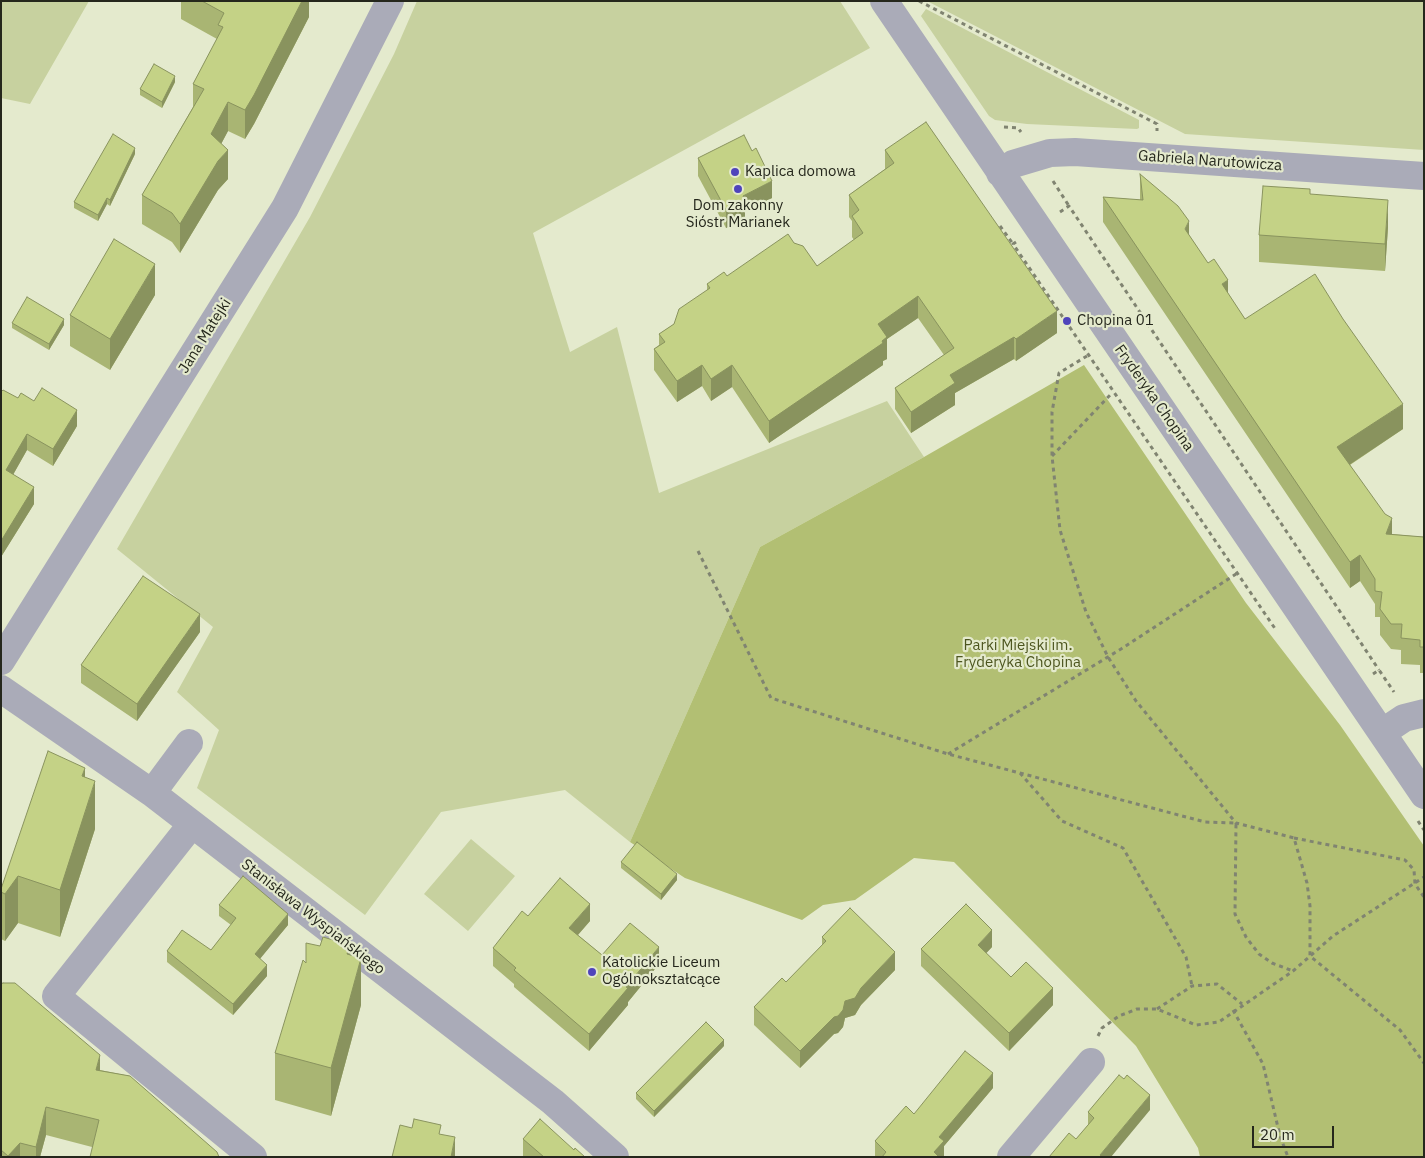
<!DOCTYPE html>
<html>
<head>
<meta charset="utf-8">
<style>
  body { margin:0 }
  #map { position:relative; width:1425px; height:1158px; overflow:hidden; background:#e4eacd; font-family:"IBM Plex Sans",sans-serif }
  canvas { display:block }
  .frame { position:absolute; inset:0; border:2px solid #25271c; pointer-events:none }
  .scale { position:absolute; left:1252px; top:1126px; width:82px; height:22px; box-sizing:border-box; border:2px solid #25271c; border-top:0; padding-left:6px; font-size:15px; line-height:18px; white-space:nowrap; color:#25271c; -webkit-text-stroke:4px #e4eacd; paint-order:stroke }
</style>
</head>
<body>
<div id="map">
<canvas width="1425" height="1158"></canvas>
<div class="frame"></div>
<div class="scale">20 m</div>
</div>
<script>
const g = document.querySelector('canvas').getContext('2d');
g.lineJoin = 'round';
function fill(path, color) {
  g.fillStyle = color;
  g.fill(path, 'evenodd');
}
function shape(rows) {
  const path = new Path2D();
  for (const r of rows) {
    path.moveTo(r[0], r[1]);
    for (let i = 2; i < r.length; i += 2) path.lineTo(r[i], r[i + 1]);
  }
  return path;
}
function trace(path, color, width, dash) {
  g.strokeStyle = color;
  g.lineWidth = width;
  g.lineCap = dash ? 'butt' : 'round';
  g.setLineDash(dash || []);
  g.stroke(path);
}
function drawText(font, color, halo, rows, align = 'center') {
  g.font = font + ' "IBM Plex Sans",sans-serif';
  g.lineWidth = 4.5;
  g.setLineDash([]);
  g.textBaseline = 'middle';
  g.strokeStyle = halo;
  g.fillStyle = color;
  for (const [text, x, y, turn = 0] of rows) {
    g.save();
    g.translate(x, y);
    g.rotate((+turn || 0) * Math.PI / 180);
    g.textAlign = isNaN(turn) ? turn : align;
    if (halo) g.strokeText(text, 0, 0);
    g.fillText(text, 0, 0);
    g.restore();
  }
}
fill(shape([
  [1,1,89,1,30,104,1,98],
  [417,1,840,1,870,48,533,233,570,352,617,327,659,493,887,401,924,457,760,547,630,842,565,790,441,812,365,915,197,788,219,730,177,692,213,627,117,549,310,217,394,54],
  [927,1,1424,1,1424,150,1185,134],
  [926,9,1139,120,1139,128,1137,129,1027,124,995,120,989,116,921,16],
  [471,839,515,876,468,931,424,894]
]), '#c7d19f');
fill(shape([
  [1084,365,1246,603,1340,725,1424,846,1424,1157,1200,1157,1198,1148,1136,1046,954,862,914,858,855,900,823,905,802,920,685,878,630,842,760,547,924,457]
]), '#b2bf73');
trace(shape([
  [919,1,1157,124,1157,131],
  [1004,127,1018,128,1021,132],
  [1053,181,1069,206],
  [1060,212,1069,206,1379,670],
  [1000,226,1013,244],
  [1016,242,1013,244,1276,630],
  [1087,356,1059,373,1052,412,1052,456,1060,530,1086,612,1108,657,1136,701,1236,823,1294,838,1307,883,1310,906,1310,956,1400,1030,1424,1063],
  [1052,456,1112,393],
  [698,551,771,698,948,754,1205,822,1236,823,1235,914,1246,937,1259,954,1272,963,1293,971],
  [1373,674,1379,670,1394,692],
  [948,754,1121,649,1236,574],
  [1020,773,1062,821,1123,848,1186,957,1192,986],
  [1418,821,1424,830],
  [1294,838,1405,860,1414,870,1415,884,1424,897],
  [1157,1009,1192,986,1217,984,1242,1004],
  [1233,1010,1263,1064,1280,1136,1288,1157],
  [1098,1036,1102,1028,1119,1016,1137,1009,1157,1009,1196,1025,1219,1022,1293,971,1333,936,1424,877]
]), '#808471', 3, [4, 4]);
trace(shape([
  [884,1,1424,795],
  [1000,173,1013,164,1050,153,1075,152,1424,176],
  [1,661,285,208,390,1],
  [1,689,152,793,553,1102,615,1157],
  [1383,732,1404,718,1424,713],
  [152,793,189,743],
  [192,824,56,996,253,1157],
  [1011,1157,1091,1062]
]), '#aaabb8', 28);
fill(shape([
  [181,1,309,1,309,17,254,124,245,139,228,131,221,144,228,179,218,190,180,253,172,242,142,224,142,195,193,107,193,84,217,39,181,19],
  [175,82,162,108,140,95,140,89],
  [885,150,1057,333,1016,361,1014,359,955,393,955,405,911,433,895,409,895,388,944,355,918,318,887,339,887,359,883,361,883,365,769,443,732,387,711,401,702,386,677,402,654,370,654,349,659,345,659,334,674,324,707,290,707,284,727,276,794,243,817,266,854,240,852,237,852,221,849,217,849,195,885,169],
  [135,154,110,206,107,204,98,221,74,208,74,202],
  [698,158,772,198,745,211,745,218,726,228,698,176],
  [1140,174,1189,235,1245,319,1403,429,1350,465,1392,534,1424,537,1424,673,1420,673,1420,665,1401,664,1401,650,1391,649,1380,635,1380,617,1375,617,1375,604,1360,581,1350,588,1103,222,1103,197,1140,200],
  [1310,194,1388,227,1385,271,1259,262,1259,235],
  [155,295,110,370,70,346,70,315],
  [12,323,64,325,49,350,12,328],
  [1,392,18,398,77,426,53,466,27,450,13,475,34,504,1,557],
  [200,632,137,721,81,683,81,665],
  [85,778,95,829,60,937,18,923,5,941,1,939,1,889],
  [621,862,677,880,661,900,621,868],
  [219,905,288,925,260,958,267,976,233,1015,167,962,167,951,211,950,231,925,219,916],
  [528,916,590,921,578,935,602,955,659,964,628,1002,628,1005,589,1051,514,987,514,984,493,966,493,948],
  [822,937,895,970,861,1005,855,1015,845,1018,843,1027,838,1033,834,1034,800,1068,754,1025,754,1007,786,982,822,946],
  [992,947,986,953,1011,977,1053,1005,1009,1051,921,966,921,949],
  [350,955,361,1005,331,1116,275,1100,275,1053,306,963],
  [1,984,100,1070,130,1076,92,1147,46,1135,40,1157,1,1157],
  [724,1046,654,1117,636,1099,636,1093],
  [993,1088,944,1146,944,1156,943,1157,876,1157,875,1156,875,1141,914,1114],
  [1150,1110,1076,1139,1088,1125,1088,1112],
  [523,1139,574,1150,585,1157,523,1157]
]), '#a9b573');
fill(shape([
  [302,1,309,1,309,17,254,124,245,139,245,110],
  [175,76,175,82,162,108,162,102],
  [228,102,228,131,211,163,211,134],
  [135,148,135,154,110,206,110,200],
  [228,150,228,179,218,190,180,253,180,224,218,161],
  [772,181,772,198,745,211,745,218,726,228,726,210,743,196],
  [107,198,107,204,98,221,98,215],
  [1388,200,1388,227,1385,271,1385,244],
  [1189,221,1189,247,1185,229],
  [155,264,155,295,110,370,110,339],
  [1228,280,1228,306,1222,284],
  [918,296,918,318,887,339,887,359,883,361,883,365,769,443,769,421,878,324],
  [1057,311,1057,333,1016,361,1016,339],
  [64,319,64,325,49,350,49,344],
  [1014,337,1014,359,955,393,955,405,911,433,911,412,950,375],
  [702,365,702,386,677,402,677,381],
  [732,365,732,387,711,401,711,379],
  [1403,404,1403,429,1337,473,1337,447],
  [77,410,77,426,53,466,53,449],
  [27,434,27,450,6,487,6,470],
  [34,487,34,504,1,557,1,541],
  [1392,518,1392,544,1386,534],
  [1360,555,1360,581,1350,588,1350,562],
  [200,614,200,632,137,721,137,704],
  [85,768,85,813,95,781,95,829,60,937,60,890,82,776],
  [677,874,677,880,661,900,661,894],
  [18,876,18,923,5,941,5,894],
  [590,904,590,921,569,945,569,928],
  [288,914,288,925,255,965,255,954],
  [992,930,992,947,978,962,978,945],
  [350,945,350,993,347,954],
  [659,947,659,964,628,1002,628,1005,589,1051,589,1034],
  [895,952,895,970,861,1005,855,1015,845,1018,843,1027,838,1033,834,1034,800,1068,800,1051,845,1001,861,988],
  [361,958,361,1005,331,1116,331,1068],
  [267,965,267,976,233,1015,233,1004],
  [1053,988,1053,1005,1009,1051,1009,1033],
  [724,1040,724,1046,654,1117,654,1111],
  [100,1055,100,1083,96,1070],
  [993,1073,993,1088,944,1146,944,1156,943,1157,934,1157,934,1152,939,1137],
  [1150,1095,1150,1110,1111,1157,1100,1157,1100,1155],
  [46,1107,46,1135,40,1157,36,1157,36,1147],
  [455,1137,455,1157,451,1157],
  [20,1143,20,1157,8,1157,8,1156]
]), '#89935e');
const building = shape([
  [202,1,302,1,254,95,245,110,228,102,211,134,228,150,218,161,180,224,172,213,142,195,204,89,193,84,223,27,218,25,224,13,202,1],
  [154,64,175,76,162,102,140,89,154,64],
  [926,122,1057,311,1016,339,1014,337,950,375,955,383,911,412,895,388,954,348,918,296,878,324,887,337,882,341,883,343,769,421,732,365,711,379,702,365,677,381,654,349,665,342,659,334,674,324,679,309,710,288,707,284,724,272,727,276,788,234,794,243,803,246,817,266,863,233,852,216,859,210,849,195,894,163,885,150,926,122],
  [113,134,135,148,110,200,107,198,98,215,74,202,113,134],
  [744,135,752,151,756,148,772,181,743,196,745,200,726,210,698,158,744,135],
  [1140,174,1178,206,1189,221,1185,229,1208,263,1214,259,1228,280,1222,284,1245,319,1315,274,1343,319,1403,404,1337,447,1385,514,1392,518,1386,534,1424,537,1424,647,1420,647,1420,640,1401,638,1402,624,1391,624,1380,609,1382,592,1375,591,1375,579,1360,555,1350,562,1103,197,1143,200,1140,174],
  [1263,186,1310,189,1310,194,1388,200,1385,244,1259,235,1263,186],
  [114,239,155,264,110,339,70,315,114,239],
  [27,297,64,319,49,344,12,323,27,297],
  [42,388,77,410,53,449,27,434,6,470,34,487,1,541,1,392,3,390,18,398,21,393,34,401,42,388],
  [143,576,200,614,137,704,81,665,143,576],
  [48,751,85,768,82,776,95,781,60,890,18,876,5,894,1,892,1,889,48,751],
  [637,842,677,874,661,894,621,862,637,842],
  [243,876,288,914,255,954,267,965,233,1004,167,951,182,930,211,950,236,918,219,905,243,876],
  [560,878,590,904,569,928,602,955,630,923,659,947,626,987,628,988,589,1034,514,970,516,968,493,948,522,911,528,916,560,878],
  [966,904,992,930,978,945,1011,977,1026,962,1053,988,1009,1033,921,949,966,904],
  [850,908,895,952,861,988,855,998,845,1001,843,1010,838,1016,834,1017,800,1051,754,1007,782,978,786,982,826,941,822,937,850,908],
  [323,937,350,945,347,954,361,958,331,1068,275,1053,303,960,306,963,306,943,320,946,323,937],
  [3,983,15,983,100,1055,96,1070,130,1076,217,1152,219,1157,90,1157,99,1120,46,1107,36,1147,20,1143,8,1156,1,1150,1,984,3,983],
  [706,1022,724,1040,654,1111,636,1093,706,1022],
  [965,1051,993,1073,939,1137,944,1141,934,1152,939,1157,882,1157,886,1152,875,1141,906,1106,914,1114,965,1051],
  [1119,1075,1124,1079,1127,1075,1150,1095,1100,1155,1102,1157,1049,1157,1069,1133,1076,1139,1094,1118,1088,1112,1119,1075],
  [414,1119,441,1125,439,1134,455,1137,451,1157,392,1157,400,1125,412,1128,414,1119],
  [540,1119,574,1150,575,1148,585,1157,544,1157,523,1139,540,1119]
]);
fill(building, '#c4d286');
trace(building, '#89935e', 1);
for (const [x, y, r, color] of [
  [735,172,5,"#4f44bb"],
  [738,189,5,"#4f44bb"],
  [1067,321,5,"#4f44bb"],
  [592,972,5,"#4f44bb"]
]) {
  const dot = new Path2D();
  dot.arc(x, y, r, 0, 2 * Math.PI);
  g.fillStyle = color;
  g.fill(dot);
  trace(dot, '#e4eacd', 2);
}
drawText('15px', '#25271c', '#e4eacd', [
  ["Gabriela Narutowicza",1210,161,4],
  ["Jana Matejki",205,336,-58],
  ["Fryderyka Chopina",1154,398,55],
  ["Stanisława Wyspiańskiego",313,917,38]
]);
drawText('15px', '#25271c', '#e4eacd', [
  ["Kaplica domowa",745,172],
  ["Dom zakonny",738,206,"center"],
  ["Sióstr Marianek",738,223,"center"],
  ["Chopina 01",1077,321],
  ["Katolickie Liceum",602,963],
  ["Ogólnokształcące",602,980]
], 'left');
drawText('15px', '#4d561f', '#e4eacd', [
  ["Parki Miejski im.",1018,646],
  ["Fryderyka Chopina",1018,663]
]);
</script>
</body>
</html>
